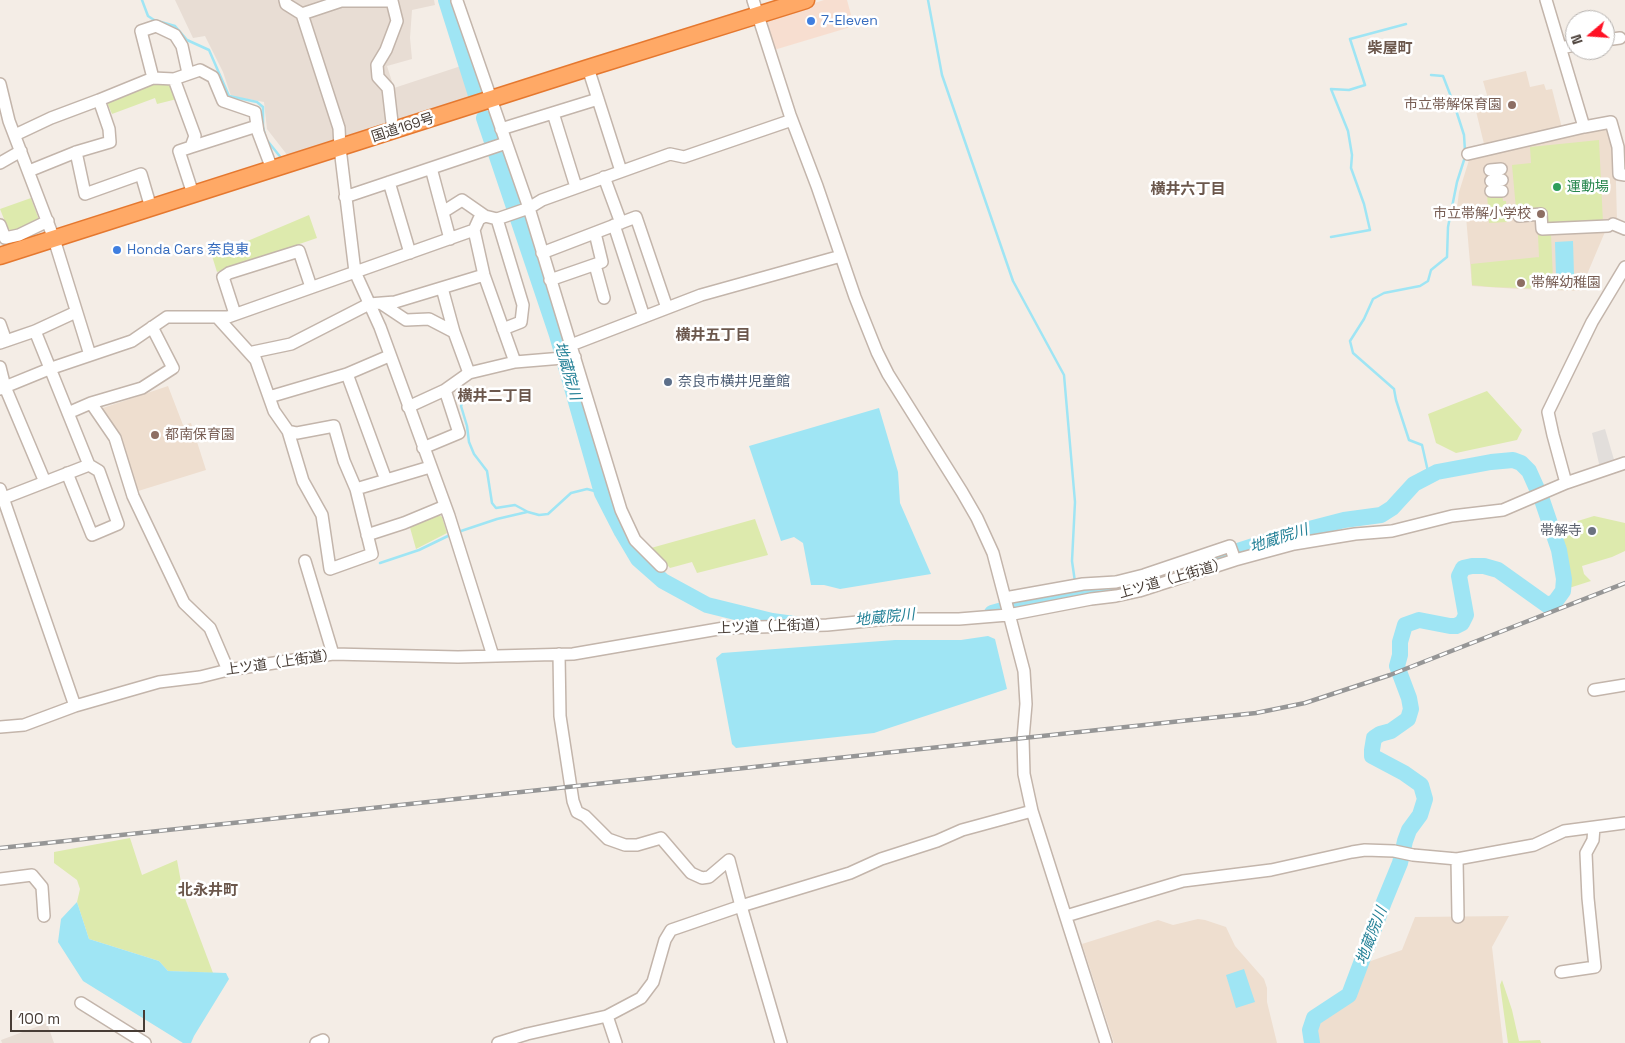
<!DOCTYPE html>
<html>
<head>
<meta charset="utf-8">
<style>
  body { margin:0 }
  #map { position:relative; width:1625px; height:1043px; overflow:hidden; background:#f4ede6; font-family:"Space Grotesk",sans-serif }
  canvas { display:block }
  .north { position:absolute; left:1565px; top:10px; width:50px; height:50px; box-sizing:border-box; background:#fff; border:1px solid #b5b1ae; border-radius:50%; rotate:252deg; font-size:14px; font-weight:700; line-height:20px; text-align:center; color:#473c35 }
  .north::after { content:''; display:block; margin:auto; width:18px; height:22px; background:#ff1225; clip-path:polygon(50% 0,100% 100%,50% 72%,0 100%) }
  .scale { position:absolute; left:10px; top:1010px; width:135px; height:22px; box-sizing:border-box; border:2px solid #473c35; border-top:0; padding-left:6px; font-size:15px; line-height:18px; white-space:nowrap; color:#473c35; -webkit-text-stroke:4px #fff; paint-order:stroke }
</style>
</head>
<body>
<div id="map">
<canvas width="1625" height="1043"></canvas>
<div class="north">N</div>
<div class="scale">100 m</div>
</div>
<script>
const g = document.querySelector('canvas').getContext('2d');
g.lineJoin = 'round';
function fill(path, color) {
  g.fillStyle = color;
  g.fill(path, 'evenodd');
}
function shape(rows) {
  const path = new Path2D();
  for (const r of rows) {
    path.moveTo(r[0], r[1]);
    for (let i = 2; i < r.length; i += 2) path.lineTo(r[i], r[i + 1]);
  }
  return path;
}
function trace(path, color, width, dash) {
  g.strokeStyle = color;
  g.lineWidth = width;
  g.lineCap = dash ? 'butt' : 'round';
  g.setLineDash(dash || []);
  g.stroke(path);
}
function drawText(font, color, halo, rows, align = 'center') {
  g.font = font + ' "Space Grotesk","Noto Sans JP",sans-serif';
  g.lineWidth = 5;
  g.setLineDash([]);
  g.textBaseline = 'middle';
  g.strokeStyle = halo;
  g.fillStyle = color;
  for (const [text, x, y, turn = 0] of rows) {
    g.save();
    g.translate(x, y);
    g.rotate((+turn || 0) * Math.PI / 180);
    g.textAlign = isNaN(turn) ? turn : align;
    if (halo) g.strokeText(text, 0, 0);
    g.fillText(text, 0, 0);
    g.restore();
  }
}
fill(shape([
  [175,0,434,0,435,5,412,10,410,38,412,59,387,66,394,88,461,66,472,99,288,156,267,129,264,102,231,96,223,72,205,36,193,38],
  [47,1023,54,1043,2,1043,1,1040]
]), '#e8ddd4');
fill(shape([
  [824,0,847,0,854,26,774,50,765,19]
]), '#f7ded0');
fill(shape([
  [1526,71,1530,87,1544,84,1546,90,1552,89,1562,128,1484,144,1475,107,1489,102,1483,81],
  [1607,126,1615,146,1617,221,1610,220,1580,291,1519,289,1472,286,1465,205,1457,208,1459,192,1470,157],
  [168,386,183,425,191,423,206,470,135,492,100,409],
  [1509,916,1492,947,1503,1043,1315,1043,1314,1021,1351,997,1368,962,1402,950,1415,917],
  [1198,919,1205,920,1226,927,1235,946,1264,979,1267,988,1267,1002,1277,1043,1114,1043,1082,944,1158,920,1173,925]
]), '#eedecf');
fill(shape([
  [163,82,170,83,177,99,157,104,155,98,112,114,106,100],
  [1599,140,1603,223,1545,226,1543,208,1516,209,1512,165,1531,163,1530,147],
  [1502,192,1503,201,1506,201,1507,222,1489,223,1487,193],
  [31,198,39,220,12,231,8,229,0,209],
  [309,215,317,238,217,272,212,256],
  [1551,234,1553,279,1540,280,1538,235],
  [1539,257,1540,281,1584,281,1580,290,1491,287,1472,285,1471,264],
  [1487,391,1522,430,1517,440,1456,453,1436,443,1428,414],
  [435,512,442,517,447,533,416,549,409,524],
  [1594,516,1625,523,1625,551,1612,557,1582,566,1584,574,1591,581,1569,588,1569,568,1557,525,1567,522,1568,524],
  [755,519,768,555,697,573,692,562,670,568,651,548],
  [130,838,142,875,177,860,183,893,213,973,168,971,159,961,89,939,77,902,80,889,77,880,54,863,54,852],
  [1502,980,1512,1010,1519,1041,1540,1040,1541,1043,1508,1043,1500,985]
]), '#ddeaad');
fill(shape([
  [1605,429,1615,463,1600,468,1592,433]
]), '#e2dedb');
fill(shape([
  [1573,241,1574,275,1556,276,1555,242],
  [879,408,898,472,900,503,931,574,840,589,824,585,811,585,803,543,794,537,781,541,749,446],
  [988,636,995,639,1007,689,874,733,736,748,732,744,716,658,722,653,895,640,961,640],
  [77,902,89,939,159,961,168,971,226,973,229,979,194,1036,191,1043,183,1043,83,981,58,942,61,919],
  [1244,969,1255,1002,1236,1008,1226,975]
]), '#9fe5f4');
trace(shape([
  [142,0,148,16,154,20,175,26,187,40,209,50,229,96,257,102,263,107,263,127,266,139,282,159],
  [928,0,942,75,1013,281,1064,375,1075,502,1072,561,1075,582],
  [1431,75,1443,76,1455,107,1464,135,1465,151],
  [1331,237,1370,230,1364,204,1351,168,1352,155,1348,131,1331,89,1349,90,1365,85,1350,39,1406,24],
  [468,391,461,406,467,426,469,442,474,454,487,471,492,503,496,508,515,505,528,512,539,515,548,514,571,493,587,489,602,493],
  [1429,476,1422,445,1409,440,1396,400,1394,389,1353,353,1350,341,1364,319,1373,299,1384,293,1420,286,1428,281,1431,270,1447,257,1448,227,1457,182,1465,157],
  [458,532,497,519,527,512],
  [380,563,419,550,450,535],
  [1078,589,1079,596]
]), '#9fe5f4', 2.5);
trace(shape([
  [446,0,476,95],
  [484,118,557,335,602,493,622,532,638,559,663,581,707,605,772,621,794,624],
  [992,613,1017,606,1107,592,1149,583,1225,555,1290,534,1344,520,1381,515,1392,508,1414,484,1437,472,1491,462,1513,460,1521,463,1529,471,1542,500,1559,550,1564,579,1563,591,1555,602,1547,605,1498,570,1484,566,1472,566,1463,568,1459,576,1466,615,1462,623,1456,626,1450,626,1419,620,1405,625,1400,642,1400,655,1397,666,1409,698,1411,709,1408,719,1391,731,1380,734,1374,738,1372,750,1372,756,1404,773,1421,785,1425,799,1420,815,1409,830,1405,841,1400,863,1384,902,1349,995,1314,1018,1310,1030,1312,1043]
]), '#9fe5f4', 16);
const minor = shape([
  [285,0,286,4,302,14,339,128,340,148,355,272,380,327,449,516,493,656],
  [753,0,790,115,817,186,855,297,877,352,888,374,962,492,977,518,993,553,1024,671,1026,704,1023,739,1024,774,1032,811,1106,1043],
  [1546,0,1584,127],
  [457,1,529,208,621,510,635,540,661,566],
  [302,14,341,1,392,1,397,21,386,50,377,65,378,77,388,88,393,131],
  [1605,40,1620,38],
  [1561,48,1575,45],
  [588,68,621,171],
  [153,78,141,31,156,26,175,35,182,46,188,73],
  [174,79,195,136,191,147,179,151,193,194],
  [0,84,9,121,54,239,90,355],
  [553,113,576,187],
  [501,129,598,99],
  [15,135,51,118,99,100],
  [191,147,257,126],
  [76,152,85,194,141,174,151,208],
  [1468,154,1584,127,1611,122,1618,147,1619,174,1625,175],
  [0,163,21,151],
  [431,168,450,239],
  [1490,170,1501,169],
  [29,171,76,152,110,142,109,129,99,100,153,78,174,79,200,70,213,77,223,101,255,112,258,132,272,169],
  [604,177,621,223],
  [1491,181,1502,180],
  [389,182,410,253],
  [1491,191,1502,191],
  [345,197,506,143],
  [443,212,462,200,485,216],
  [1519,216,1541,214,1542,229,1608,226],
  [497,219,523,305,521,322,503,329],
  [1613,224,1625,229],
  [0,225,5,238,19,235,48,221],
  [614,225,644,317],
  [474,230,484,275,515,362],
  [542,253,636,217,667,308],
  [595,265,604,298],
  [550,280,602,262,595,233],
  [442,288,454,332],
  [382,304,406,320,429,319,454,332,469,373],
  [235,314,223,277,229,273,299,251,311,287],
  [217,317,255,359],
  [0,324,6,341],
  [0,343,35,331,76,312],
  [571,345,701,295,841,256],
  [0,367,5,387,45,482],
  [347,374,386,480],
  [0,389,49,369,132,341,167,317,228,317,474,230,479,219,485,216,497,219,529,208,542,200,670,154,684,157,792,120],
  [269,397,347,374,389,356],
  [91,403,115,438,133,496,184,603,210,628,228,670],
  [408,407,445,390,469,373,515,362,575,357],
  [68,413,91,403,142,388,173,368,152,327],
  [288,431,303,481,322,515,330,569,372,554,356,489],
  [423,448,459,433,445,390],
  [430,467,356,489,344,461,334,426,297,433,288,431,274,411,253,352,291,344,369,304,395,302,484,275],
  [67,473,92,535,118,524,99,471,89,465],
  [1566,483,1553,435,1548,412,1592,322,1625,267],
  [0,489,75,706],
  [4,498,89,465,35,331],
  [367,535,404,523,445,506],
  [305,561,333,654],
  [1005,598,1083,584,1116,582,1144,575,1230,546,1235,560],
  [559,654,560,716,573,801,577,812,585,816,608,839,625,845,637,845,661,838,691,873,702,878,709,877,729,860,741,906,850,873,881,859,937,841,962,830,1032,811],
  [1594,690,1625,685],
  [0,727,24,725,75,706,159,682,200,677,228,670,333,654,458,657,573,654,724,628,827,625,888,619,959,619,1008,615,1091,599,1116,596,1139,591,1235,560,1294,544,1355,534,1392,531,1452,516,1503,510,1566,483,1625,463],
  [1457,859,1458,917],
  [0,879,32,875,42,887,44,916],
  [1066,916,1183,881,1271,870,1352,852,1365,850,1394,851,1413,855,1457,859,1534,845,1564,831,1625,823],
  [1561,972,1595,967,1588,898,1586,853,1593,840,1594,827],
  [81,1003,145,1043],
  [607,1016,616,1043],
  [316,1043,323,1040],
  [498,1043,527,1034,607,1016,641,998,653,982,665,940,671,930,741,906,781,1043]
]);
const highway = shape([
  [0,256,588,68,806,0]
]);
trace(minor, '#c3b5ab', 14);
trace(highway, '#e5782f', 19);
trace(minor, '#fff', 11);
trace(highway, '#ffa966', 16);
const rail = shape([
  [0,848,1256,713,1305,703,1390,675,1625,583]
]);
trace(rail, '#969696', 4.5);
trace(rail, '#fff', 2.5, [8]);
for (const [x, y, r, color] of [
  [811,21,5,"#3f7fe0"],
  [1512,105,5,"#8d6e63"],
  [1557,187,5,"#2e9e5b"],
  [1541,214,5,"#8d6e63"],
  [117,250,5,"#3f7fe0"],
  [1521,283,5,"#8d6e63"],
  [668,382,5,"#5c6f8a"],
  [155,435,5,"#8d6e63"],
  [1592,531,5,"#6b7280"]
]) {
  const dot = new Path2D();
  dot.arc(x, y, r, 0, 2 * Math.PI);
  g.fillStyle = color;
  g.fill(dot);
  trace(dot, '#fff', 2);
}
drawText('14px', '#366cbe', '#fff', [
  ["7-Eleven",821,21],
  ["Honda Cars 奈良東",127,250]
], 'left');
drawText('14px', '#785e54', '#fff', [
  ["市立帯解保育園",1502,105],
  ["市立帯解小学校",1531,214],
  ["帯解幼稚園",1531,283,"left"],
  ["都南保育園",165,435,"left"]
], 'right');
drawText('14px', '#473c35', '#fff', [
  ["国道169号",403,128,-18],
  ["上ツ道（上街道）",1173,579,-16],
  ["上ツ道（上街道）",773,627,-2],
  ["上ツ道（上街道）",281,663,-8]
]);
drawText('14px', '#27864d', '#fff', [
  ["運動場",1567,187]
], 'left');
drawText('14px', '#4e5e75', '#fff', [
  ["奈良市横井児童館",678,382]
], 'left');
drawText('14px', '#5b616d', '#fff', [
  ["帯解寺",1582,531]
], 'right');
drawText('bold 15px', '#6b574c', '#fff', [
  ["柴屋町",1390,49],
  ["横井六丁目",1188,190],
  ["横井五丁目",713,336],
  ["横井二丁目",495,397],
  ["北永井町",208,891]
]);
drawText('italic 15px', '#248197', '#fff', [
  ["地蔵院川",567,371,74],
  ["地蔵院川",1279,539,-18],
  ["地蔵院川",885,618,-6],
  ["地蔵院川",1372,936,-69]
]);
</script>
</body>
</html>
